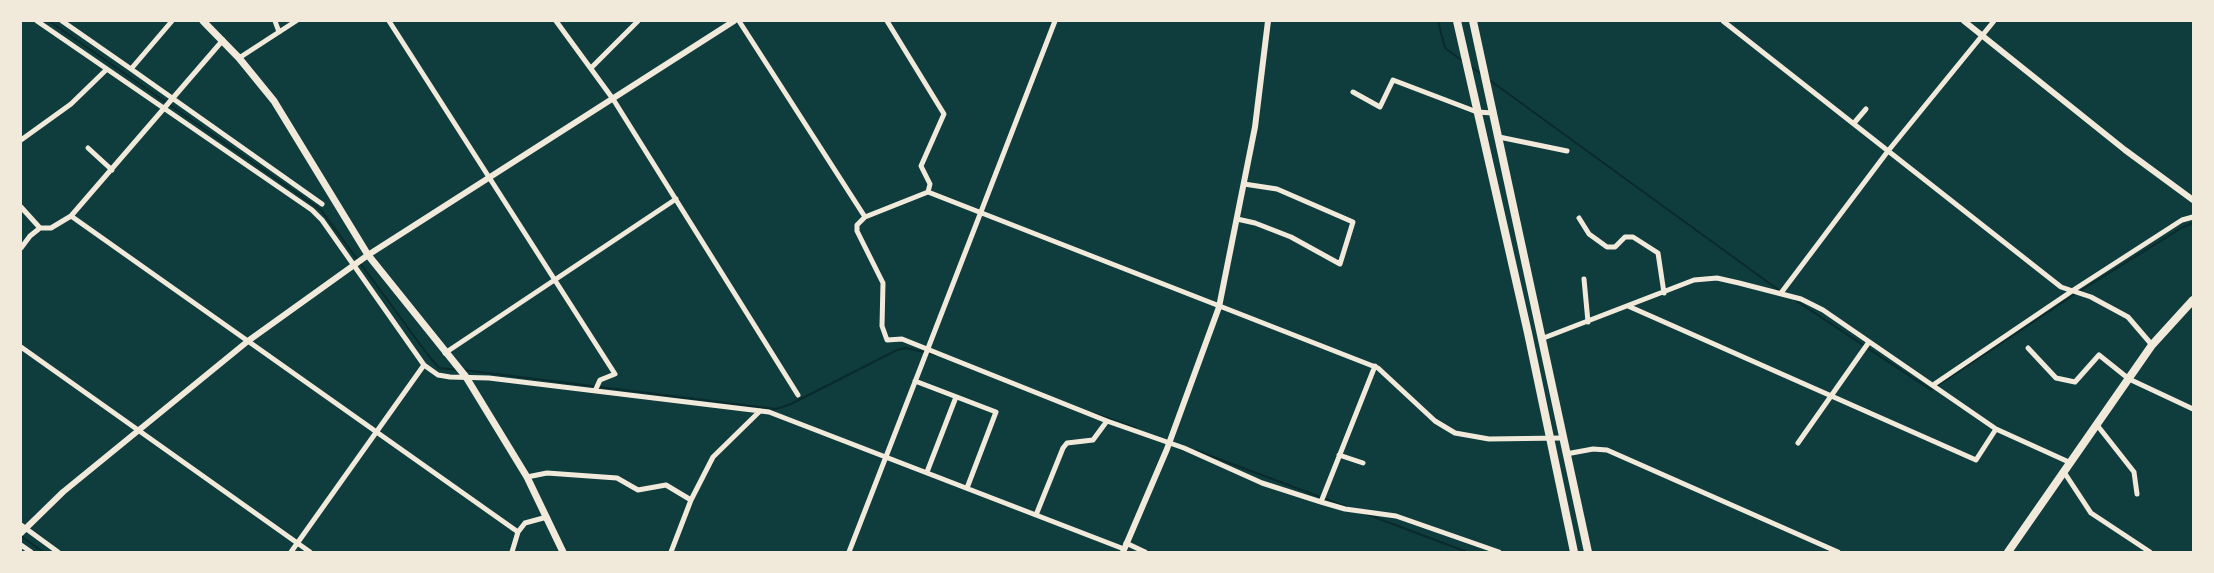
<!DOCTYPE html>
<html>
<head>
<meta charset="utf-8">
<style>
  body { margin:0 }
  #map { position:relative; width:2214px; height:573px; overflow:hidden; background:#0f3d3e; font-family:Manrope,sans-serif }
  canvas { display:block }
  .frame { position:absolute; inset:0; border:22px solid #f1e9da; pointer-events:none }
</style>
</head>
<body>
<div id="map">
<canvas width="2214" height="573"></canvas>
<div class="frame"></div>
</div>
<script>
const g = document.querySelector('canvas').getContext('2d');
g.lineJoin = 'round';
function shape(rows) {
  const path = new Path2D();
  for (const r of rows) {
    path.moveTo(r[0], r[1]);
    for (let i = 2; i < r.length; i += 2) path.lineTo(r[i], r[i + 1]);
  }
  return path;
}
function trace(path, color, width, dash) {
  g.strokeStyle = color;
  g.lineWidth = width;
  g.lineCap = dash ? 'butt' : 'round';
  g.setLineDash(dash || []);
  g.stroke(path);
}
trace(shape([
  [49,21,321,210,428,355,439,368,459,370],
  [1438,21,1445,48,1464,62],
  [1469,65,1481,74],
  [1488,79,1780,291],
  [2080,291,2183,227,2193,223],
  [1795,300,1931,390,2075,294],
  [464,370,776,409,791,404,897,350,906,348,936,355],
  [1093,413,1136,428],
  [1195,450,1347,507],
  [1366,514,1467,552],
  [21,536,43,552]
]), '#0a2a2b', 2);
trace(shape([
  [37,21,312,210,322,220,424,365],
  [62,21,131,69],
  [172,21,131,69,322,204],
  [275,21,279,32],
  [389,21,615,374,600,380,595,391],
  [556,21,613,99,798,395],
  [739,21,865,217,928,192,1378,368,1435,421,1455,433,1489,439,1562,438],
  [887,21,944,114,921,166,930,184,928,192],
  [1723,21,2061,287,2091,297,2128,317,2152,345],
  [239,58,296,21],
  [591,68,638,21],
  [1353,92,1380,107,1393,80,1477,112,1493,113],
  [1854,123,1866,109],
  [1499,137,1567,151],
  [21,140,71,104,106,70],
  [88,148,112,170],
  [21,207,40,228],
  [71,216,518,532],
  [865,217,857,225,857,231,883,283,882,326,887,340,902,339,1107,421],
  [1579,218,1589,234,1607,247,1615,247,1625,237,1633,237,1658,253,1664,293],
  [1237,219,1255,223,1291,237,1340,264,1353,222,1277,189,1244,184],
  [21,248,30,236,40,228,51,228,71,216,223,40],
  [1584,279,1588,322],
  [1781,293,1888,151,1994,21],
  [1628,306,1976,460,1996,429],
  [1541,339,1694,280,1717,278,1739,283,1801,299,1823,310,1996,429,2071,463],
  [21,347,310,552],
  [2028,348,2056,378,2075,382,2099,355,2129,379,2193,409],
  [445,353,676,199],
  [1375,366,1321,502,1345,509,1396,516,1499,552],
  [915,381,996,412,967,488],
  [1933,385,2072,291,2182,220,2193,217],
  [2097,425,2134,472,2137,494],
  [1798,443,1869,342],
  [1566,454,1593,449,1607,450,1838,552],
  [1339,455,1363,463],
  [927,472,956,397],
  [2064,472,2091,513,2150,552],
  [527,477,547,473,617,478,638,490,666,485,691,500],
  [1036,515,1063,448,1067,443,1093,440,1107,421,1184,448,1262,483,1321,502],
  [21,525,58,552],
  [1126,543,1145,552],
  [21,545,31,552],
  [291,552,424,365,438,375,450,377,489,378,769,412,1124,549],
  [512,552,518,532,525,523,547,517],
  [671,552,691,500,713,457,760,411],
  [849,552,1055,21]
]), '#f1e9da', 5);
trace(shape([
  [1964,21,2125,150,2193,200],
  [21,533,63,492,248,341,368,255,734,21],
  [1123,552,1167,449,1219,307,1255,127,1268,21]
]), '#f1e9da', 6);
trace(shape([
  [203,21,239,58,274,101,368,255,466,377,527,477,563,552]
]), '#f1e9da', 7);
trace(shape([
  [1457,21,1528,333,1574,552],
  [1473,21,1588,552],
  [2008,552,2152,345,2193,300]
]), '#f1e9da', 8);
</script>
</body>
</html>
